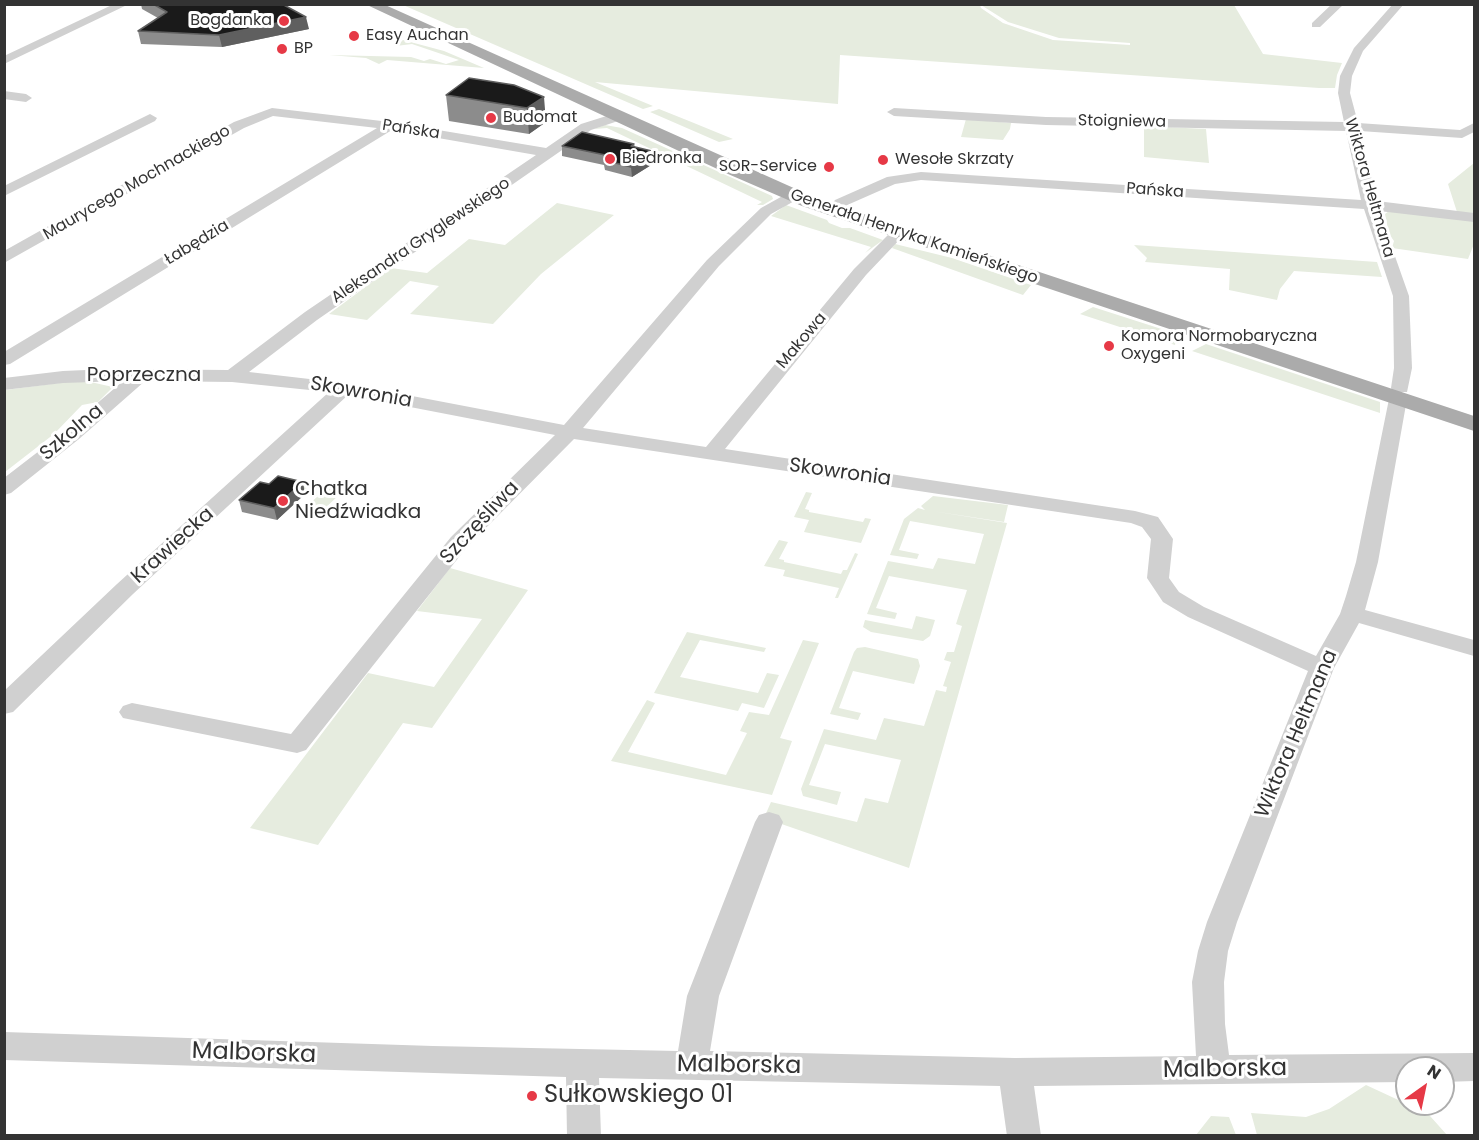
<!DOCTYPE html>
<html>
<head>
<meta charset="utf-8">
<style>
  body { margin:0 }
  #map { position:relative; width:1479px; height:1140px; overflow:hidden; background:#fff; font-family:Poppins,sans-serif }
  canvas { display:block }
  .frame { position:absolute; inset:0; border:6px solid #333; pointer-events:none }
  .north { position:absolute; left:1395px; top:1056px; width:60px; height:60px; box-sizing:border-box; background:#fff; border:2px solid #adadad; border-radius:50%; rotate:33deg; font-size:16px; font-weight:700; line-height:24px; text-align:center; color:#333 }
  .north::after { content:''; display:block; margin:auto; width:21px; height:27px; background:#e63946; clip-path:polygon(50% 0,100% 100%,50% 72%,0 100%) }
</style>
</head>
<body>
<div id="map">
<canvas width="1479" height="1140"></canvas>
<div class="frame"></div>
<div class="north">N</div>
</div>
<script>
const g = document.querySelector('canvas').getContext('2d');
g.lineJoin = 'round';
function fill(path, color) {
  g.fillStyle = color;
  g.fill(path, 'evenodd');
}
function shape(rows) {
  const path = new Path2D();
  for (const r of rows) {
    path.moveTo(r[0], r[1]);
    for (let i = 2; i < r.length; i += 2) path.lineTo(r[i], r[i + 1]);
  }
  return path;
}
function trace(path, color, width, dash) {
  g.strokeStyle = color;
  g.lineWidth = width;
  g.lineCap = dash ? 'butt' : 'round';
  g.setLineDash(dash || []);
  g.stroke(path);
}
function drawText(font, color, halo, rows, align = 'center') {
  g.font = font + ' Poppins,sans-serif';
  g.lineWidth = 6;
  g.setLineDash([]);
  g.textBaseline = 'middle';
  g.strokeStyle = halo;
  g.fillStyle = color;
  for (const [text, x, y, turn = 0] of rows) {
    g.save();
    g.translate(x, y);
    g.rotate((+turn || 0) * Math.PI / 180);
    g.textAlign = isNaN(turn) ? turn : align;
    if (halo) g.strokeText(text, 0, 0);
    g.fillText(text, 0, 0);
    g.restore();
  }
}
fill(shape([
  [403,5,980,5,981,8,1003,23,1053,40,1130,45,1130,43,1059,38,1008,22,981,5,1234,5,1263,54,1342,63,1337,75,1335,88,1319,88,840,55,838,104,595,82,653,106,643,109],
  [403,40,444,51,484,68,387,60,379,64,366,58,329,55,411,57,424,61,430,59,446,64,459,60,412,44,396,46],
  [659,109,689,121,733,139,719,142,650,112],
  [966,119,1011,123,1010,129,1003,140,961,137],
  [605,125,622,128,772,196,773,199,763,205,757,205,762,202,607,128,594,129],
  [1144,126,1206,129,1209,163,1144,157],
  [1474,163,1474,214,1457,212,1448,184],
  [557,203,614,215,541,274,493,324,410,314,439,286,410,281,367,320,329,314,391,268,427,273,469,239,505,245],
  [786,205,827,220,829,223,842,228,850,228,883,240,865,253,871,247,771,216],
  [1389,211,1474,220,1474,244,1468,259,1392,248,1394,241,1389,234,1385,214],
  [895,244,952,258,1031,285,1023,295,892,248],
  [1134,245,1377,262,1382,277,1294,271,1280,289,1277,300,1229,290,1230,269,1145,262,1147,258],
  [1093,307,1177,334,1175,345,1080,314],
  [1206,344,1380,402,1380,413,1192,351],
  [75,381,86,381,113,387,98,402,82,405,54,434,5,472,5,390],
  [280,476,343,491,314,519,303,516,298,511,305,508,318,496,281,487,261,492],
  [806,492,812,493,805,509,809,510,809,512,863,522,865,518,871,519,861,543,804,532,809,520,794,517],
  [933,496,1008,505,1004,522,932,511,1007,523,909,868,764,818,771,802,857,822,865,798,888,803,901,760,825,744,809,785,841,792,837,805,803,796,801,789,824,729,876,740,884,718,924,726,936,690,946,692,947,687,943,686,951,662,944,660,947,652,954,652,962,626,956,624,967,590,889,576,876,608,897,613,895,619,867,614,888,561,933,569,938,558,975,564,984,534,910,521,899,550,919,554,917,559,890,555,904,519,918,508,925,510,921,506],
  [779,540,788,542,779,559,784,560,784,562,841,574,843,570,847,570,855,553,858,554,838,598,835,598,839,588,783,576,785,570,764,566],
  [450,568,528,590,432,728,403,723,318,845,250,828,368,673,434,687,482,619,417,611],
  [916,616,935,620,930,636,923,641,871,632,863,627,865,620,912,629],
  [687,632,766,648,764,652,700,640,680,677,758,693,767,673,779,675,764,708,742,703,738,711,654,693],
  [803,640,819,643,780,738,792,741,772,795,611,761,647,700,655,703,628,752,726,775,747,733,740,731,749,712,769,715],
  [865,647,918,659,920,666,914,684,853,671,839,708,861,713,858,720,830,714,854,652,857,648],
  [1366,1085,1407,1104,1422,1107,1447,1135,1257,1135,1251,1113,1306,1117,1329,1109],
  [1211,1116,1229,1117,1236,1135,1196,1135]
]), '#e6ecdf');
fill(shape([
  [114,4,129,4,4,64,4,56,114,4],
  [1332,4,1344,4,1320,27,1312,27,1312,23,1332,4],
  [1393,4,1404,4,1363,51,1352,76,1350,93,1358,123,1460,130,1474,123,1474,132,1462,138,1360,131,1377,201,1474,213,1474,222,1379,211,1409,296,1412,368,1407,392,1393,392,1391,388,1394,368,1393,296,1364,209,921,180,895,184,845,206,835,206,833,203,835,200,887,177,921,172,1361,200,1346,131,1046,125,894,116,887,112,894,108,1046,117,1344,122,1338,93,1340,76,1354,48,1393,4],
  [4,91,26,94,32,98,26,102,4,99,4,91],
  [272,108,390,122,546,148,581,124,616,113,623,117,621,120,591,130,317,320,249,372,344,383,564,425,707,260,761,208,788,193,798,193,800,196,798,199,771,214,719,266,583,428,706,447,854,269,893,230,903,230,906,233,903,236,866,275,725,449,1135,511,1158,517,1173,539,1169,578,1179,592,1204,607,1316,656,1340,614,1346,596,1356,562,1389,399,1391,395,1405,395,1407,399,1378,562,1365,610,1474,640,1474,656,1359,623,1334,668,1237,922,1228,951,1224,982,1225,1024,1229,1055,1474,1053,1474,1081,1443,1082,1443,1068,1407,1068,1407,1082,1034,1086,1041,1136,1007,1136,1000,1086,599,1078,601,1136,567,1136,566,1077,4,1060,4,1032,433,1046,678,1051,687,996,755,822,759,815,769,812,779,815,783,822,719,996,710,1051,1015,1058,1196,1056,1192,982,1198,951,1207,922,1308,671,1188,617,1163,602,1147,578,1151,539,1142,527,1131,523,574,439,467,547,306,750,297,753,123,718,119,712,123,706,132,703,291,734,451,537,555,435,348,395,133,594,13,712,4,714,4,691,117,584,329,392,232,382,145,381,79,439,11,493,4,495,4,478,65,431,123,381,63,383,4,390,4,378,63,371,109,369,228,370,305,312,536,155,392,130,10,364,4,365,4,352,377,128,273,116,244,128,4,263,4,251,234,122,272,108],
  [150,114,157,118,155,121,4,196,4,186,150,114]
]), '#d0d0d0');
fill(shape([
  [365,4,383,4,816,198,1474,416,1474,431,802,206,728,174,365,4]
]), '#ababab');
fill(shape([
  [141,4,282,4,309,29,222,47,141,44,138,31,158,18,142,9],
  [514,85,546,122,529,134,449,121,446,95],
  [634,144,635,147,656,152,656,162,632,177,605,170,604,165,562,156,562,146],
  [305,494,277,520,242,512,239,500]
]), '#8c8c8c');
fill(shape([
  [306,17,309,29,222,47,219,35],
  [544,97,546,122,529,134,527,108],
  [656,152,656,162,632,177,631,167],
  [303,482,305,494,277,520,274,508]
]), '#5f5f5f');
const building = shape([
  [153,4,282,4,306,17,219,35,138,31,167,12,153,4],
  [469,78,514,85,544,97,527,108,446,95,469,78],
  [582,132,634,144,631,146,656,152,631,167,604,160,610,156,562,146,582,132],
  [278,476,303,482,274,508,239,500,260,482,269,484,278,476]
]);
fill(building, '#1a1a1a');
trace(building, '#5f5f5f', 1.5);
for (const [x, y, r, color] of [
  [284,21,6,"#e63946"],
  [354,36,6,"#e63946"],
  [282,49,6,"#e63946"],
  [491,118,6,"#e63946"],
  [610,159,6,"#e63946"],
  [883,160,6,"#e63946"],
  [829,167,6,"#e63946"],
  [1109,346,6,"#e63946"],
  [283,501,6,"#e63946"],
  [532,1096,6,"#e63946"]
]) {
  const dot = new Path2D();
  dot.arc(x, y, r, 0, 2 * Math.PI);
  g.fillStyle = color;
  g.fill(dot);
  trace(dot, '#fff', 2);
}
drawText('16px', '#333', '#fff', [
  ["Bogdanka",272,21,"right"],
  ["Easy Auchan",366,36],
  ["BP",294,49],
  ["Budomat",503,118],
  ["Biedronka",622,159],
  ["Wesołe Skrzaty",895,160],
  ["SOR-Service",817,167,"right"],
  ["Komora Normobaryczna",1121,337],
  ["Oxygeni",1121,355]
], 'left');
drawText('16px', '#333', '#fff', [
  ["Stoigniewa",1122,122,1],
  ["Pańska",411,130,9],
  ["Maurycego Mochnackiego",137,183,-30],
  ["Wiktora Heltmana",1369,188,74],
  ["Pańska",1155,191,4],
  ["Generała Henryka Kamieńskiego",914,237,19],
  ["Aleksandra Gryglewskiego",421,241,-34],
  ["Łabędzia",197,243,-31],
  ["Makowa",802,341,-50]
]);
drawText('20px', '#333', '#fff', [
  ["Poprzeczna",144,376],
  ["Skowronia",361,393,10],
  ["Szkolna",72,433,-40],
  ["Skowronia",840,473,8],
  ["Szczęśliwa",480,523,-47],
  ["Krawiecka",173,546,-42],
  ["Wiktora Heltmana",1297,734,-67]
]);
drawText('20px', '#333', '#fff', [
  ["Chatka",295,490],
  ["Niedźwiadka",295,513]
], 'left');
drawText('24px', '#333', '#fff', [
  ["Malborska",254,1054,2],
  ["Malborska",739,1066,1],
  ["Malborska",1225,1070,-1]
]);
drawText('24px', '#333', '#fff', [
  ["Sułkowskiego 01",544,1096]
], 'left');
</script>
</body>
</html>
